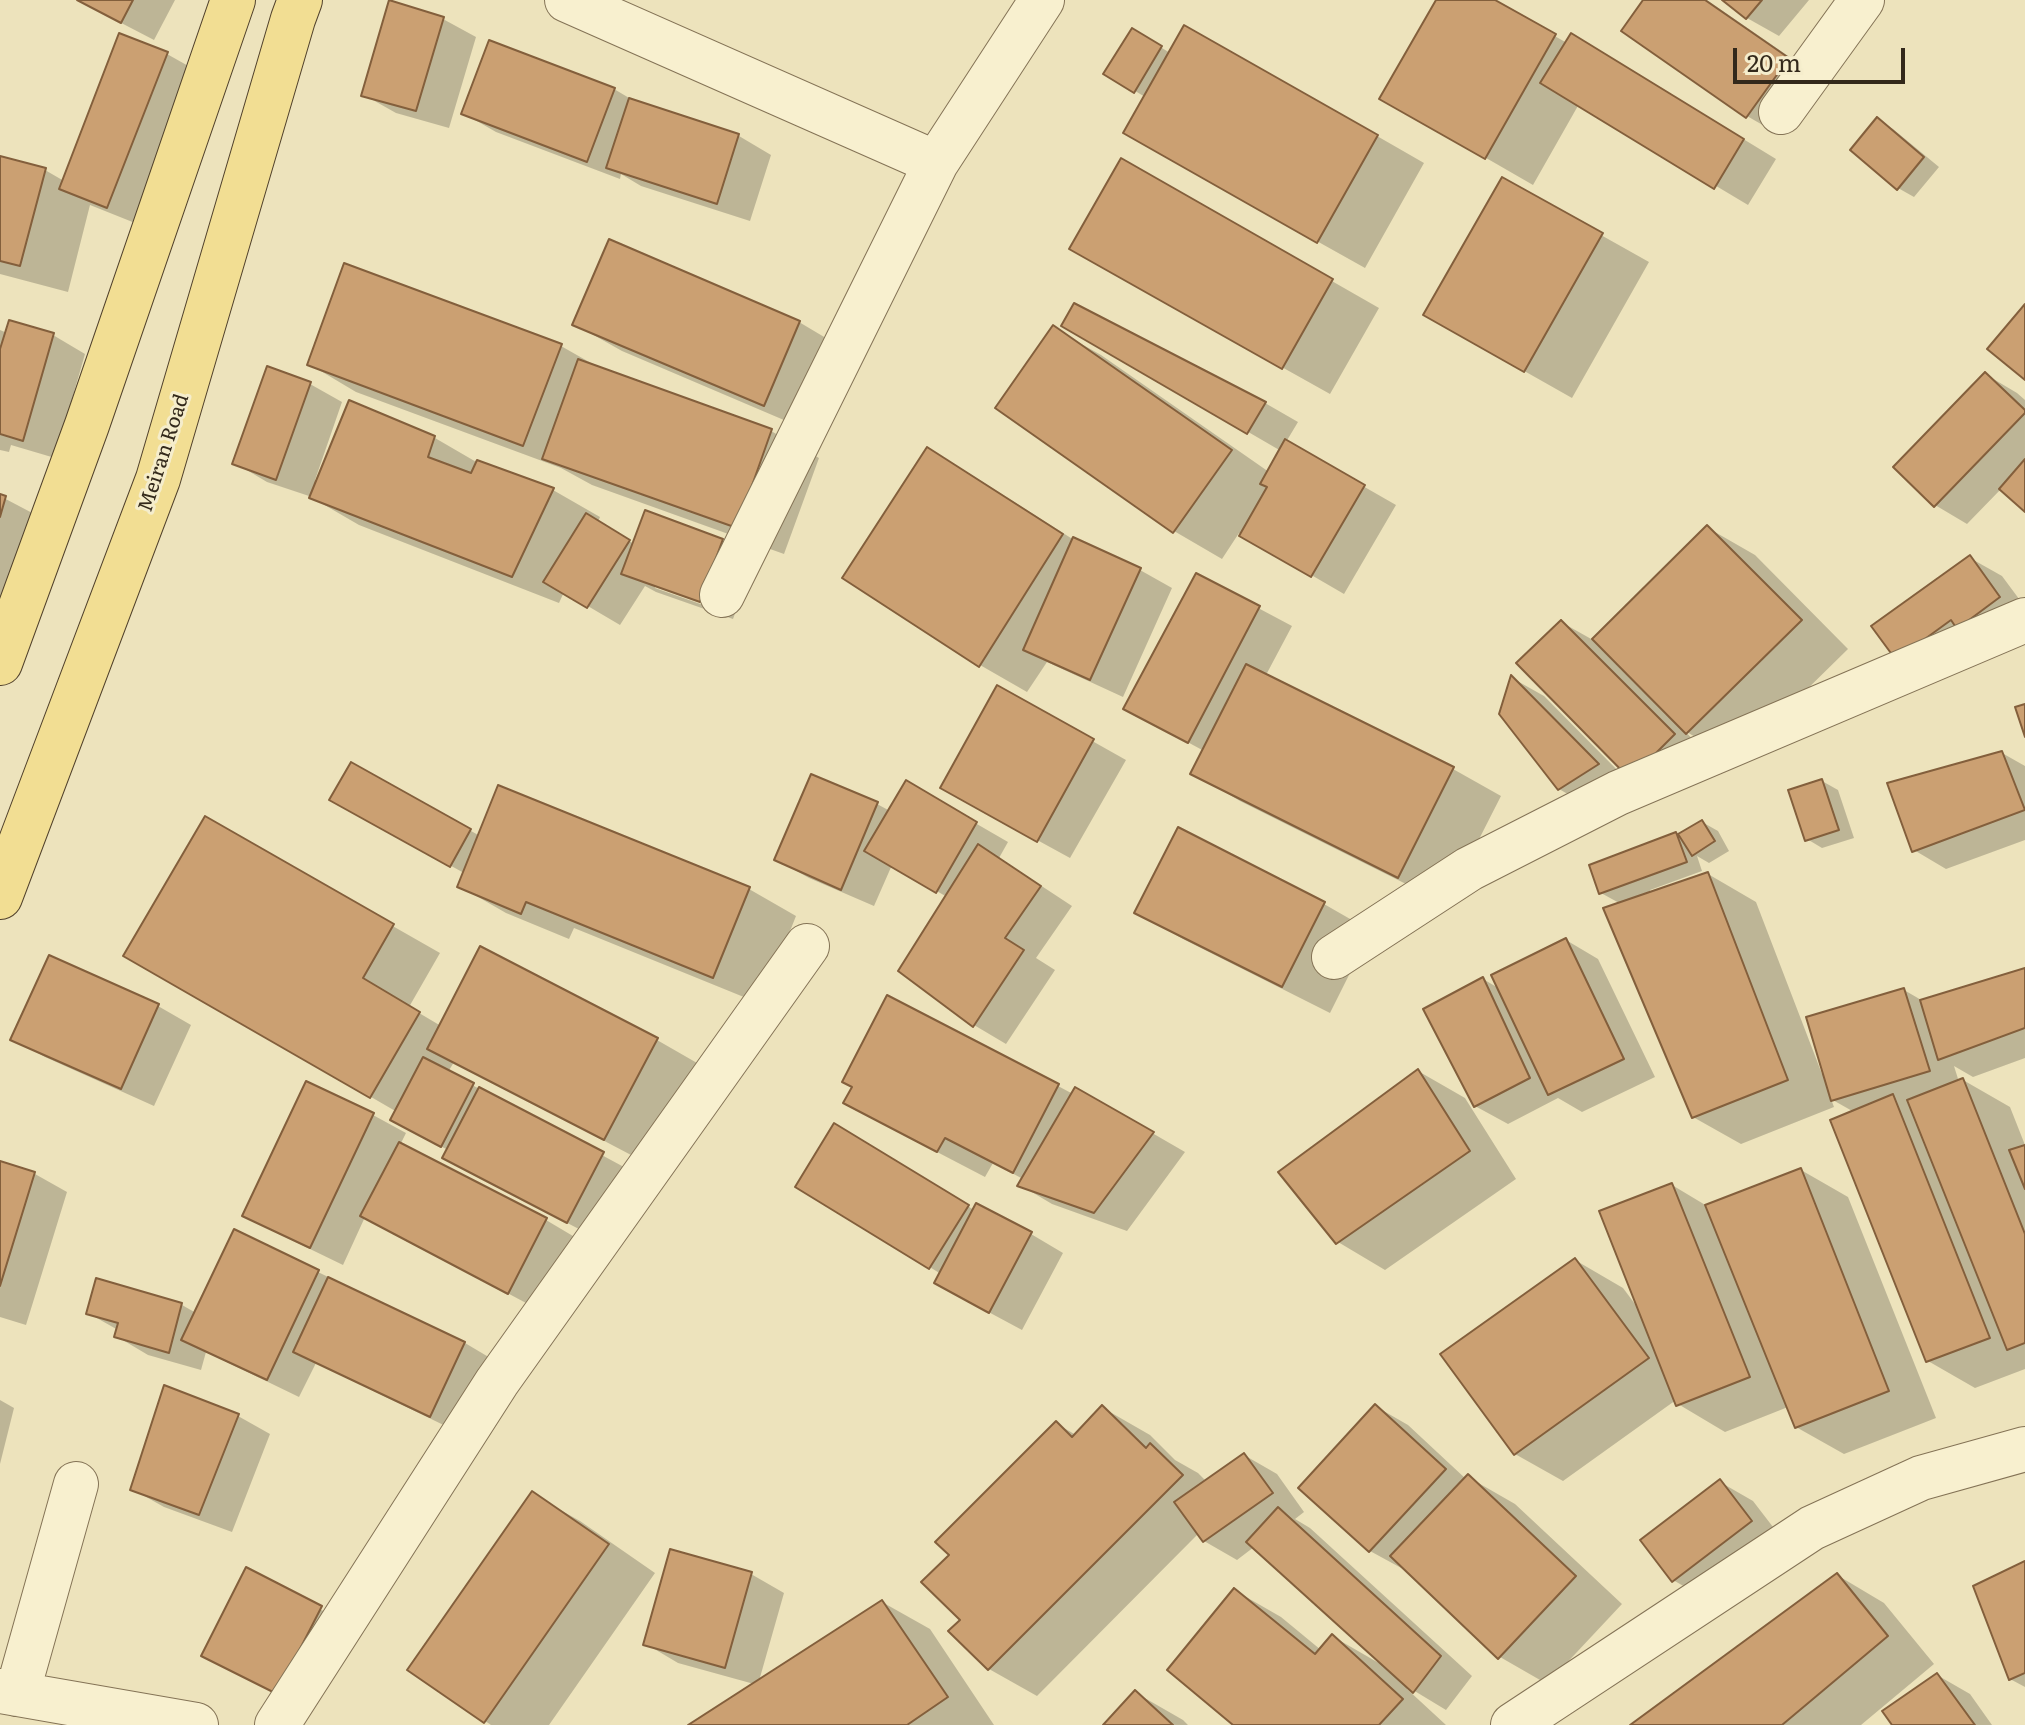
<!DOCTYPE html>
<html>
<head>
<meta charset="utf-8">
<style>
  body { margin:0 }
  #map { position:relative; width:2025px; height:1725px; overflow:hidden; background:#ede3bc; font-family:Literata,serif }
  canvas { display:block }
  .scale { position:absolute; left:1733px; top:48px; width:172px; height:36px; box-sizing:border-box; border:4px solid #33291b; border-top:0; padding-left:10px; font-size:24px; line-height:28px; white-space:nowrap; color:#33291b; -webkit-text-stroke:6px #f5edcc; paint-order:stroke }
</style>
</head>
<body>
<div id="map">
<canvas width="2025" height="1725"></canvas>
<div class="scale">20 m</div>
</div>
<script>
const g = document.querySelector('canvas').getContext('2d');
g.lineJoin = 'round';
function fill(path, color) {
  g.fillStyle = color;
  g.fill(path, 'evenodd');
}
function shape(rows) {
  const path = new Path2D();
  for (const r of rows) {
    path.moveTo(r[0], r[1]);
    for (let i = 2; i < r.length; i += 2) path.lineTo(r[i], r[i + 1]);
  }
  return path;
}
function trace(path, color, width, dash) {
  g.strokeStyle = color;
  g.lineWidth = width;
  g.lineCap = dash ? 'butt' : 'round';
  g.setLineDash(dash || []);
  g.stroke(path);
}
function drawText(font, color, halo, rows, align = 'center') {
  g.font = font + ' Literata,serif';
  g.lineWidth = 6;
  g.setLineDash([]);
  g.textBaseline = 'middle';
  g.strokeStyle = halo;
  g.fillStyle = color;
  for (const [text, x, y, turn = 0] of rows) {
    g.save();
    g.translate(x, y);
    g.rotate((+turn || 0) * Math.PI / 180);
    g.textAlign = isNaN(turn) ? turn : align;
    if (halo) g.strokeText(text, 0, 0);
    g.fillText(text, 0, 0);
    g.restore();
  }
}
fill(shape([
  [77,0,175,0,154,40],
  [1438,0,1491,0,1567,43,1604,54,1776,159,1748,205,1579,104,1533,185,1382,98],
  [1646,0,1707,0,1820,78,1780,135,1747,116],
  [1725,0,1809,0,1779,36,1747,18],
  [443,19,476,37,449,128,396,113,364,95],
  [1133,30,1170,53,1377,136,1424,163,1365,268,1172,160,1145,97,1106,73],
  [167,54,199,72,140,225,90,205,68,292,0,274,0,158,45,170,64,181],
  [614,89,636,102,739,136,771,155,750,221,641,186,621,174,620,179,496,132,463,113],
  [1877,120,1893,129,1939,167,1914,197,1898,188],
  [1122,161,1379,308,1330,394,1119,276],
  [1503,180,1649,262,1572,398,1473,342],
  [1074,306,1265,403,1298,422,1286,442,1396,505,1344,594,1239,533,1222,559,1174,531,997,407,1053,328,1101,355,1269,472,1281,451,1064,325],
  [799,322,846,350,812,432,622,351,574,324],
  [0,330,7,333,53,335,85,354,55,458,11,445,9,452,0,450],
  [561,346,605,371,771,431,819,458,784,554,592,485,561,468,356,392,309,364],
  [1985,374,2017,393,2025,400,2025,509,2001,489,1967,524,1935,505],
  [310,384,342,402,315,480,318,481,350,402,435,438,478,463,553,490,600,517,598,522,634,544,646,513,722,541,755,559,733,619,656,592,645,586,620,625,564,592,559,603,359,525,309,496,267,482,235,463],
  [655,584,710,604,709,607,655,588],
  [927,449,975,477,1074,540,1140,570,1172,588,1123,697,1047,662,1027,692,980,665],
  [0,496,38,516,0,623],
  [1708,528,1755,555,1848,649,1735,760,1685,731,1706,754,1664,796,1561,622,1593,640],
  [1970,558,2002,576,2025,607,1897,658],
  [1196,575,1292,626,1266,675,1453,769,1501,796,1446,904,1240,801,1193,773,1204,751,1158,726],
  [1512,678,1544,696,1630,783,1592,808,1559,789],
  [998,688,1126,760,1070,858,975,806],
  [2002,753,2025,766,2025,840,1946,869,1914,850],
  [351,764,480,836,749,889,796,916,761,1004,574,928,569,939,506,913,459,886,464,873,364,818],
  [1822,781,1838,790,1854,838,1822,848,1807,839],
  [906,783,1008,842,999,858,1072,906,1036,958,1055,970,1006,1044,974,1025,900,971,947,897,892,865,874,906,809,878,777,860,877,804,890,811],
  [205,819,440,953,409,1007,441,1026,481,949,657,1040,704,1067,652,1166,454,1062,448,1072,635,1173,600,1240,477,1176,448,1150,425,1138,397,1112,126,955],
  [1702,822,1718,831,1729,851,1709,863,1697,856,1702,871,1650,890,1651,894,1708,874,1756,902,1822,1074,1825,1073,1904,990,1923,1001,2025,970,2025,1058,1973,1077,1954,1066,1959,1082,1963,1080,2010,1107,2025,1145,2025,1369,1975,1388,1928,1361,1854,1112,1831,1099,1834,1107,1741,1144,1693,1117,1621,904,1601,893,1591,866,1677,834,1679,836],
  [1179,830,1324,904,1371,931,1330,1013,1183,939,1136,912],
  [1566,940,1598,959,1655,1077,1582,1112,1558,1098,1508,1124,1475,1106,1483,979,1500,989],
  [50,957,158,1006,191,1025,154,1106,45,1057,13,1039],
  [1418,1071,1465,1098,1516,1179,1385,1270,1338,1242],
  [307,1083,373,1115,406,1133,400,1145,546,1220,578,1239,541,1311,365,1217,343,1265,277,1233,244,1215],
  [854,1086,1058,1086,1073,1094,1076,1089,1185,1152,1127,1231,1052,1204,1020,1185,1023,1179,993,1163,985,1177,893,1129,846,1102],
  [867,1144,974,1210,1031,1234,1063,1253,1022,1330,968,1301,941,1274,798,1186],
  [0,1163,35,1174,67,1192,26,1325,0,1317],
  [1801,1170,1848,1197,1936,1418,1844,1454,1796,1427,1788,1407,1725,1432,1678,1404,1676,1400,1563,1481,1515,1454,1575,1260,1623,1288,1638,1308,1672,1185,1707,1206],
  [235,1232,465,1343,497,1362,462,1434,316,1363,299,1397,206,1352,201,1370,148,1355,116,1336,118,1330,88,1313,97,1280,182,1305,196,1313],
  [0,1400,14,1408,0,1464],
  [1375,1406,1408,1425,1466,1479,1468,1477,1515,1504,1622,1604,1547,1684,1500,1657,1405,1567,1403,1569,1370,1551,1301,1488],
  [1103,1408,1150,1435,1175,1460,1198,1473,1207,1482,1244,1455,1277,1474,1304,1512,1295,1519,1310,1528,1472,1676,1446,1710,1408,1687,1407,1689,1446,1725,1236,1725,1234,1590,1281,1617,1321,1650,1332,1636,1384,1666,1254,1547,1237,1560,1204,1541,1199,1533,1037,1696,989,1669,962,1620,952,1555,1057,1424,1076,1435],
  [238,1416,270,1434,232,1532,164,1507,132,1489],
  [1720,1482,1753,1501,1783,1540,1706,1599,1673,1580],
  [532,1494,580,1521,655,1573,549,1725,491,1725,410,1670],
  [2025,1563,2025,1687,2010,1679],
  [247,1570,353,1627,310,1711,236,1674,204,1655],
  [751,1574,784,1593,759,1681,882,1602,930,1629,994,1725,691,1725,754,1684,678,1663,646,1644],
  [1837,1575,1884,1603,1934,1664,1861,1725,1634,1725],
  [1937,1675,1970,1694,1992,1725,1894,1725],
  [1136,1693,1183,1720,1188,1725,1106,1725]
]), '#0003');
const building = shape([
  [77,0,133,0,121,23,77,0],
  [389,0,444,17,416,111,361,96,389,0],
  [1436,0,1495,0,1556,34,1485,159,1379,99,1436,0],
  [1643,0,1705,0,1789,58,1746,118,1621,31,1643,0],
  [1722,0,1762,0,1746,19,1722,0],
  [1184,25,1378,135,1317,243,1123,133,1184,25],
  [1132,28,1162,46,1134,93,1103,74,1132,28],
  [119,33,168,52,107,208,59,189,119,33],
  [1571,33,1744,139,1714,189,1540,83,1571,33],
  [489,40,615,88,587,162,461,114,489,40],
  [629,98,739,134,717,204,606,168,629,98],
  [1877,117,1924,157,1897,190,1850,150,1877,117],
  [0,156,46,168,20,266,0,261,0,156],
  [1121,158,1333,279,1282,369,1069,249,1121,158],
  [1502,177,1603,233,1524,372,1423,315,1502,177],
  [609,239,800,321,764,406,572,325,609,239],
  [344,263,562,344,523,446,307,365,344,263],
  [1074,303,1266,402,1247,434,1061,326,1074,303],
  [2025,304,2025,380,1987,349,2025,304],
  [9,320,54,333,23,441,0,434,0,349,9,320],
  [1053,325,1232,450,1173,533,995,408,1053,325],
  [578,359,772,429,737,528,542,459,578,359],
  [267,366,311,382,276,480,232,464,267,366],
  [1985,372,2025,410,2025,413,1934,507,1893,467,1985,372],
  [349,400,435,436,428,457,471,473,477,460,554,488,512,577,309,498,349,400],
  [1285,439,1365,485,1311,577,1239,536,1267,487,1260,484,1285,439],
  [927,447,1063,534,979,667,842,578,927,447],
  [2025,459,2025,512,1999,489,2025,459],
  [0,494,6,496,0,517,0,494],
  [645,510,723,539,700,602,621,574,645,510],
  [586,513,630,540,587,608,543,582,586,513],
  [1707,525,1802,620,1686,734,1592,639,1707,525],
  [1073,537,1141,568,1090,680,1023,650,1073,537],
  [1970,555,2000,597,1957,629,1951,620,1896,660,1871,626,1970,555],
  [1196,573,1260,606,1188,743,1123,709,1196,573],
  [1561,620,1675,734,1630,779,1516,663,1561,620],
  [1246,664,1454,767,1398,878,1190,774,1246,664],
  [1511,675,1599,764,1558,790,1499,714,1511,675],
  [997,685,1094,739,1037,842,940,788,997,685],
  [2025,704,2025,737,2015,707,2025,704],
  [2002,751,2025,810,1912,852,1887,783,2002,751],
  [351,762,471,829,450,867,329,800,351,762],
  [811,774,878,802,841,890,774,860,811,774],
  [1822,779,1839,830,1805,841,1788,790,1822,779],
  [906,780,977,822,936,893,864,851,906,780],
  [498,785,750,887,713,978,526,902,521,914,457,887,498,785],
  [205,816,394,924,363,978,420,1012,370,1098,123,956,205,816],
  [1702,820,1715,841,1692,856,1678,834,1702,820],
  [1178,827,1325,902,1282,987,1134,913,1178,827],
  [1676,832,1687,862,1599,894,1589,865,1676,832],
  [978,844,1041,886,1005,938,1024,950,973,1027,898,971,978,844],
  [1708,872,1788,1080,1692,1118,1603,908,1708,872],
  [1566,938,1624,1059,1548,1095,1491,975,1566,938],
  [480,946,658,1038,604,1140,427,1049,480,946],
  [49,955,159,1004,121,1089,10,1040,49,955],
  [2025,968,2025,1028,1938,1060,1920,1000,2025,968],
  [1483,977,1530,1078,1474,1107,1423,1009,1483,977],
  [1904,988,1930,1071,1831,1101,1806,1017,1904,988],
  [887,995,1059,1084,1013,1173,945,1138,937,1152,843,1103,852,1087,842,1082,887,995],
  [423,1057,474,1083,441,1147,390,1120,423,1057],
  [1418,1069,1470,1151,1336,1244,1278,1172,1418,1069],
  [1963,1078,2025,1234,2025,1343,2007,1350,1907,1100,1963,1078],
  [306,1081,374,1113,310,1248,242,1216,306,1081],
  [479,1087,604,1152,567,1223,442,1158,479,1087],
  [1075,1087,1154,1132,1094,1213,1017,1186,1075,1087],
  [1893,1094,1990,1338,1926,1362,1830,1120,1893,1094],
  [834,1123,969,1205,929,1269,795,1187,834,1123],
  [399,1142,547,1218,508,1294,360,1216,399,1142],
  [2025,1145,2025,1189,2009,1150,2025,1145],
  [0,1161,35,1172,0,1286,0,1161],
  [1801,1168,1889,1391,1795,1428,1705,1205,1801,1168],
  [1672,1183,1750,1377,1676,1406,1599,1211,1672,1183],
  [976,1203,1032,1232,989,1313,934,1283,976,1203],
  [234,1229,319,1270,267,1380,181,1340,234,1229],
  [1575,1258,1649,1358,1514,1455,1440,1354,1575,1258],
  [328,1277,465,1342,430,1417,293,1352,328,1277],
  [96,1278,182,1303,169,1353,114,1337,118,1323,86,1314,96,1278],
  [164,1385,239,1414,199,1515,130,1490,164,1385],
  [1375,1404,1446,1469,1369,1552,1298,1488,1375,1404],
  [1102,1405,1146,1448,1150,1443,1183,1475,988,1670,948,1631,960,1620,921,1582,949,1555,935,1542,1056,1421,1072,1437,1102,1405],
  [1244,1453,1273,1493,1203,1542,1174,1502,1244,1453],
  [1468,1474,1576,1576,1498,1659,1390,1556,1468,1474],
  [1720,1479,1752,1521,1672,1582,1640,1540,1720,1479],
  [532,1491,609,1544,484,1723,407,1670,532,1491],
  [1278,1507,1441,1656,1413,1693,1246,1542,1278,1507],
  [670,1549,752,1572,725,1668,643,1645,670,1549],
  [2025,1561,2025,1673,2009,1680,1973,1586,2025,1561],
  [246,1567,322,1606,277,1694,201,1656,246,1567],
  [1837,1573,1888,1636,1782,1725,1630,1725,1837,1573],
  [1234,1588,1315,1654,1332,1634,1403,1699,1379,1725,1233,1725,1167,1670,1234,1588],
  [882,1600,948,1697,907,1725,688,1725,882,1600],
  [1937,1673,1975,1725,1892,1725,1882,1711,1937,1673],
  [1135,1690,1173,1725,1103,1725,1135,1690]
]);
fill(building, '#cba072');
trace(building, '#835f3c', 2);
const minor = shape([
  [567,0,936,163],
  [1781,112,1862,0],
  [722,595,936,163,1042,0],
  [1334,957,1469,869,1618,793,2025,620],
  [0,1691,196,1725],
  [17,1694,76,1484],
  [277,1725,497,1382,807,946],
  [1513,1725,1812,1528,1921,1478,2025,1449]
]);
const major = shape([
  [0,663,87,425,233,0],
  [0,897,158,479,293,19,300,0]
]);
trace(minor, '#847356', 46);
trace(major, '#51412b', 46);
trace(minor, '#f8f0cf', 44);
trace(major, '#f2de93', 44);
drawText('20px', '#33291b', '#f5edcc', [
  ["Meiran Road",164,453,-72]
]);
</script>
</body>
</html>
